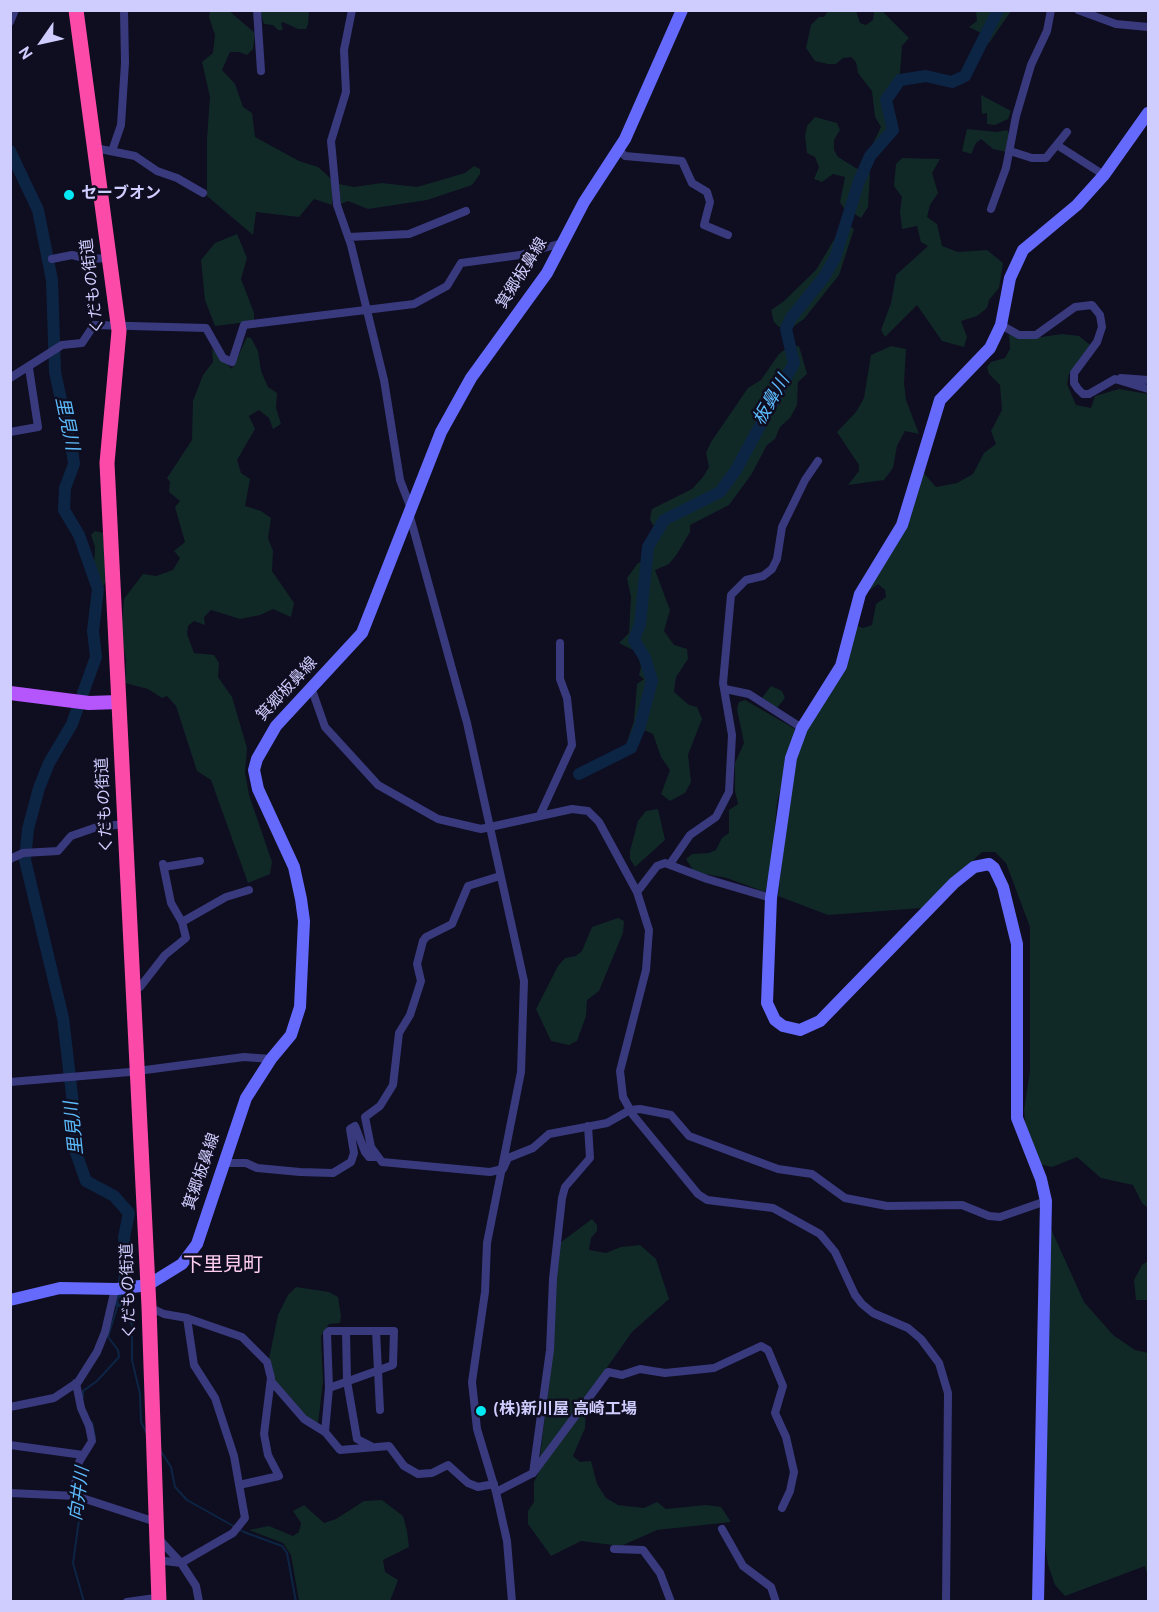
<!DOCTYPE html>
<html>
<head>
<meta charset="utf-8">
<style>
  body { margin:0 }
  #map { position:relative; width:1159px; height:1612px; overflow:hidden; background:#0f0d20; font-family:Overpass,sans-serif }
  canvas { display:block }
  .frame { position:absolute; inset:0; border:12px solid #cfccfe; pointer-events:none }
  .north { position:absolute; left:12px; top:12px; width:60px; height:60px; -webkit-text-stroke:4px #0f0d20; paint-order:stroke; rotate:236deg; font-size:16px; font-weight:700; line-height:24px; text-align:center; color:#cfccfe }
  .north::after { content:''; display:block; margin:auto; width:21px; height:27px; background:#cfccfe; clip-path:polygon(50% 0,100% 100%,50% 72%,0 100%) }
</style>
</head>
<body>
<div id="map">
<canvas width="1159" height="1612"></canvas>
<div class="frame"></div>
<div class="north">N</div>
</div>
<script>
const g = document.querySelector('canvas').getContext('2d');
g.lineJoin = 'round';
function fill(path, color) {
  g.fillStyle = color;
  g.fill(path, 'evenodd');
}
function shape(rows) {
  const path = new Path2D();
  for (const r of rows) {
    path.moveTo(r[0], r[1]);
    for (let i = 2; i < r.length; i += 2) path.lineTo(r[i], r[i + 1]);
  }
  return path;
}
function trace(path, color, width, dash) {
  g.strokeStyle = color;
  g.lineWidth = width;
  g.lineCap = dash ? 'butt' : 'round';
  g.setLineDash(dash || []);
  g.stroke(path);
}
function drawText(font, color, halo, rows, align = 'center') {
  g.font = font + ' Overpass,"Noto Sans JP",sans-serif';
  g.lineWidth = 5;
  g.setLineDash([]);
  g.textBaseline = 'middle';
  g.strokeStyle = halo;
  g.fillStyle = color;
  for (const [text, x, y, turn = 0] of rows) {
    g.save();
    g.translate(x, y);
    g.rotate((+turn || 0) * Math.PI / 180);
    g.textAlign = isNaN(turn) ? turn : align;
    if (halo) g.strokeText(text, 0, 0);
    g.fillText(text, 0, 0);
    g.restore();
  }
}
fill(shape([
  [210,11,229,11,255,33,253,49,247,55,239,52,230,52,222,70,235,84,243,107,252,113,255,137,299,161,318,167,328,176,332,181,332,205,314,199,299,217,256,212,253,235,207,196,207,139,210,97,202,62,213,53,215,35,209,17],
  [260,11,309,11,308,24,306,29,298,29,283,22,281,23,283,30,278,30,273,25,264,24],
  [828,11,856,11,860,23,866,25,873,20,874,12,882,11,909,38,902,46,900,73,881,97,888,127,886,137,870,163,865,160,881,127,875,117,872,91,858,73,856,62,851,57,843,58,836,64,828,64,815,61,806,48,811,25,819,17,824,17],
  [976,11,1011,11,989,43,983,43,985,35,969,27,977,21],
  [981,95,1011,111,1008,119,995,125,987,124,987,113,982,114],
  [815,117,837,123,840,130,834,140,834,150,838,157,856,168,870,173,868,207,861,218,843,207,840,202,845,177,833,174,822,182,814,179,819,167,815,157,807,153,805,136,807,126],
  [967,129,997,132,1007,130,1009,134,1006,152,993,149,981,139,976,143,971,154,962,151],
  [902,158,940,159,932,173,938,193,930,205,927,217,937,224,942,246,958,252,987,250,1003,263,999,288,989,300,987,308,977,316,961,321,967,337,964,347,942,341,917,305,885,337,881,330,891,303,896,275,928,246,921,242,917,226,902,229,900,212,902,197,894,186,896,164],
  [474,166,480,169,480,174,472,185,427,200,368,209,348,201,341,204,339,184,354,187,382,183,417,187,465,173],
  [844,223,854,229,839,275,804,319,791,328,779,327,774,322,771,310,783,302,816,270],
  [237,234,247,258,241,279,254,313,254,321,215,326,205,300,201,260,215,243],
  [1009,334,1028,339,1062,334,1079,336,1090,345,1069,374,1067,384,1076,405,1091,408,1095,396,1119,389,1148,394,1148,1208,1142,1203,1133,1185,1101,1178,1077,1157,1052,1167,1039,1164,1026,1130,1024,1110,1030,1071,1030,927,1006,863,995,852,982,852,922,908,828,915,778,896,791,780,803,737,854,625,863,628,872,625,876,604,886,597,885,590,878,584,870,590,864,589,911,517,921,470,936,487,957,483,973,474,984,453,996,444,991,431,1002,410,1000,385,989,374,987,367,991,362,1005,358,1010,349],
  [247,337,251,338,258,351,261,371,268,387,277,393,276,408,281,424,273,429,269,418,259,410,249,416,255,429,237,460,241,473,250,479,245,506,261,511,271,518,268,538,273,551,272,571,294,603,291,617,273,609,260,615,240,619,211,610,204,617,205,625,194,621,188,626,187,634,194,653,214,655,219,663,218,677,232,697,247,748,245,772,249,795,272,862,270,874,248,883,211,780,197,771,176,706,167,696,162,698,148,689,125,683,126,660,121,635,124,599,143,574,156,576,173,570,180,558,174,551,185,542,175,507,180,501,169,492,170,482,167,478,192,440,193,401,203,375,213,362,212,349,232,369],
  [799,346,807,374,798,382,797,405,790,418,780,427,775,439,767,445,751,475,729,505,690,525,690,532,677,554,669,564,655,570,670,610,664,631,674,645,687,649,688,659,676,677,674,692,689,705,697,707,702,719,688,755,691,782,685,793,670,801,661,794,670,770,661,757,653,734,642,729,634,748,616,753,626,745,634,721,637,684,644,679,639,675,641,667,637,652,619,643,629,633,631,597,627,578,638,563,649,559,659,534,650,520,652,509,692,489,703,477,709,467,706,453,711,442,748,388,761,380,779,354,787,348],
  [891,346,906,349,904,383,906,400,919,434,905,431,897,446,893,468,884,480,848,485,859,471,859,465,837,432,856,412,864,398,871,355],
  [95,531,103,533,107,581,103,586,99,586,94,570,95,547,91,535],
  [771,686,782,691,785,698,777,708,762,698],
  [745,700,795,729,777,803,772,859,765,892,727,878,700,873,693,870,686,859,692,854,709,853,716,850,722,838,729,833,729,810,738,804,735,791,735,763,744,743,737,709,739,702],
  [658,809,665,840,635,867,630,859,630,851,638,821,646,811],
  [618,918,624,921,623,933,599,991,587,1000,586,1016,577,1041,569,1045,551,1041,536,1009,558,966,565,958,576,956,582,951,592,927],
  [592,1219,597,1225,597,1231,591,1238,589,1250,606,1253,621,1247,640,1245,656,1259,669,1299,632,1332,596,1383,586,1406,585,1428,573,1456,580,1462,591,1461,597,1484,606,1498,618,1505,644,1508,657,1502,666,1509,706,1505,721,1507,731,1522,657,1530,621,1546,581,1541,551,1556,528,1524,528,1511,534,1502,534,1482,538,1474,552,1356,554,1292,560,1243],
  [1051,1229,1084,1302,1113,1335,1135,1350,1148,1353,1148,1577,1145,1566,1065,1596,1055,1585,1048,1565,1042,1526],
  [1148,1261,1148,1300,1136,1300,1134,1280,1142,1265],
  [296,1287,329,1292,338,1297,341,1316,340,1323,329,1324,321,1336,323,1382,318,1424,304,1416,274,1380,269,1359,278,1315,288,1295],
  [382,1500,403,1516,407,1531,409,1547,383,1560,385,1572,398,1580,390,1601,299,1601,291,1555,283,1543,249,1530,269,1526,293,1536,299,1532,301,1523,293,1511,304,1505,324,1523,336,1519,364,1501]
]), '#102927');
trace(shape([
  [119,1301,132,1325,132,1360,140,1394,141,1422,147,1434],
  [83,1397,83,1391,97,1381,119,1357,118,1350,108,1337,119,1301],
  [92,1422,95,1437],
  [160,1450,171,1467,175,1487,187,1500,244,1532,282,1546,287,1553,296,1602],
  [82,1469,81,1506,73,1563,84,1602]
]), '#0d2544', 2);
trace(shape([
  [10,151,38,210,52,280,55,372,73,456,74,464,65,488,64,510,79,535,98,589,93,631,96,657,83,693],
  [77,710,72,724,49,763,39,788,28,829,25,860,63,1018,76,1129,75,1150,86,1181,114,1196,129,1213,124,1237,126,1266,123,1292,119,1301],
  [579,774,631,748,639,729,652,681,645,658,634,640,640,624,648,547,664,520,720,492,736,470,794,363,786,329,791,318,824,277,835,258,859,181,870,156,893,130,886,100,900,80,926,76,952,82,965,76,998,10]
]), '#0d2544', 12);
trace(shape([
  [257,10,261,71],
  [352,10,344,50,346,92,331,141,337,205,351,245,384,380,400,480,410,506],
  [1078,10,1116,24,1148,27],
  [10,22,15,10],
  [1057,145,1104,175],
  [95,148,135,156,157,171,177,178,203,193],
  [619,150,625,156,682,161,692,183,707,192,710,202,704,225,728,235],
  [112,151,121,125,125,63,124,10],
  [1010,151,1032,158,1046,158,1067,132],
  [991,209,1006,168,1016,116,1031,65,1047,31,1051,10],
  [349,237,409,234,466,211],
  [52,259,72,255,88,259,109,258],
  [1001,325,1019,335,1036,335,1075,307,1092,305,1100,315,1102,327,1097,342,1074,373,1074,383,1078,389,1083,394,1089,394,1115,379,1148,389],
  [10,378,62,345,82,343,94,325,206,328,223,358,232,362,244,325,414,304,447,286,461,263,520,255,562,243],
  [1121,378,1148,380],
  [10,432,38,427,29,368],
  [409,513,467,723,524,981,521,1072,487,1243,485,1292,472,1382,477,1429,496,1492,507,1541,512,1602],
  [725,689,749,694,802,728],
  [312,690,325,727,378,785,438,819,481,829,572,809,588,811,599,822,637,892,649,930,646,970,620,1071,623,1097,633,1115,698,1194,707,1200,773,1208,820,1234,835,1252,855,1295,862,1304,873,1313,908,1328,921,1339,939,1363,948,1393,946,1602],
  [540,815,572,745,567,698,560,679,560,643],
  [10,859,23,853,58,851,71,836,97,827,125,824],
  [163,864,171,903,182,922],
  [670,864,690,835,716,817,729,792,732,735,723,683,731,595,746,580,763,576,772,569,777,559,782,527,805,480,818,461],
  [164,867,200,861],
  [500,876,468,886,452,924,426,937,423,941,417,964,421,981,410,1015,399,1033,393,1085,380,1106,365,1117,371,1147,382,1162,490,1172,503,1169,508,1158,533,1148,549,1134,607,1123,630,1110,640,1109,671,1115,689,1136,778,1169,812,1174,845,1198,887,1206,962,1205,989,1216,1000,1217,1046,1201],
  [637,892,657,866,665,863,707,879,771,898],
  [133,991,140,987,165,955,186,938,182,922,226,897,249,890],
  [10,1082,130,1072,244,1057,271,1059],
  [223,1163,246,1163,257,1168,300,1172,333,1173,351,1162,354,1153,350,1129,355,1126,365,1152,369,1157,377,1157],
  [149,1307,164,1314,187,1318,242,1337,267,1362,271,1378,264,1434,268,1455,279,1476,239,1485],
  [346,1331,347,1381,357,1439,371,1446],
  [376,1331,380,1410],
  [271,1381,304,1419,325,1432,340,1450,389,1446,404,1466,418,1474,432,1473,448,1465,468,1483,478,1487,494,1484],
  [10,1407,54,1398,78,1382,97,1352,105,1332,115,1289],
  [325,1432,329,1388,327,1333,329,1331,394,1331,393,1365,329,1388],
  [10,1445,83,1455],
  [533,1473,608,1372,622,1375,640,1369,665,1373,714,1368,761,1346,768,1350,783,1386,775,1413,786,1437,794,1472,790,1491,782,1508],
  [496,1492,533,1473,550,1350,553,1279,562,1198,565,1187,590,1158,588,1126],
  [10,1493,76,1496,156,1522],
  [73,1496,79,1462,92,1441,89,1426,81,1408,76,1383],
  [722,1529,743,1566,771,1587,776,1602],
  [158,1538,181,1563,196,1586,199,1602],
  [614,1549,643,1550,660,1573,671,1602],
  [157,1560,181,1563,233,1533,245,1518,234,1456,215,1398,194,1365,187,1318],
  [127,1602,155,1598,159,1601]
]), '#393a7e', 8);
trace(shape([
  [10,1300,60,1288,117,1289,148,1285,182,1264,197,1244,246,1098,271,1059,291,1035,300,1007,304,921,301,899,294,867,258,789,254,770,257,759,276,726,362,633,441,432,471,378,547,273,584,202,625,139,682,10],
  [1038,1602,1046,1201,1041,1179,1017,1118,1017,944,1003,887,994,868,989,864,974,867,954,883,820,1021,800,1030,783,1026,775,1020,767,1003,771,898,791,758,802,728,841,666,860,594,902,525,940,400,990,348,1001,325,1010,278,1023,250,1077,205,1104,175,1148,113]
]), '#656afc', 12);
trace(shape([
  [10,693,89,703,119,702]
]), '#b555fc', 14);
trace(shape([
  [76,10,119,331,107,463,149,1307,159,1602]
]), '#fc4aa9', 15);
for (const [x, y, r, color] of [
  [69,195,6,"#04e8f3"],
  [481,1411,6,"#04e8f3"]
]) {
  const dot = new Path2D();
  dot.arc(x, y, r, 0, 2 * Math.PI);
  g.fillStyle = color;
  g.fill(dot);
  trace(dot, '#0f0d20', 2);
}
drawText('bold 16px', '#cfccfe', '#0f0d20', [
  ["セーブオン",81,195],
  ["(株)新川屋 高崎工場",493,1411]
], 'left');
drawText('16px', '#cfccfe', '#0f0d20', [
  ["箕郷板鼻線",523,274,-58],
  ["くだもの街道",94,286,-97],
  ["箕郷板鼻線",288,690,-47],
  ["くだもの街道",106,805,-93],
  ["箕郷板鼻線",203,1172,-71],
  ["くだもの街道",130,1291,-92]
]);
drawText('italic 18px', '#5cbbfc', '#0f0d20', [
  ["板鼻川",773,401,-60],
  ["里見川",65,424,78],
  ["里見川",76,1128,-96],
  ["向井川",81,1494,-82]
]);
drawText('20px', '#feceef', '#0f0d20', [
  ["下里見町",223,1267]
]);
</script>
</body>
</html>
